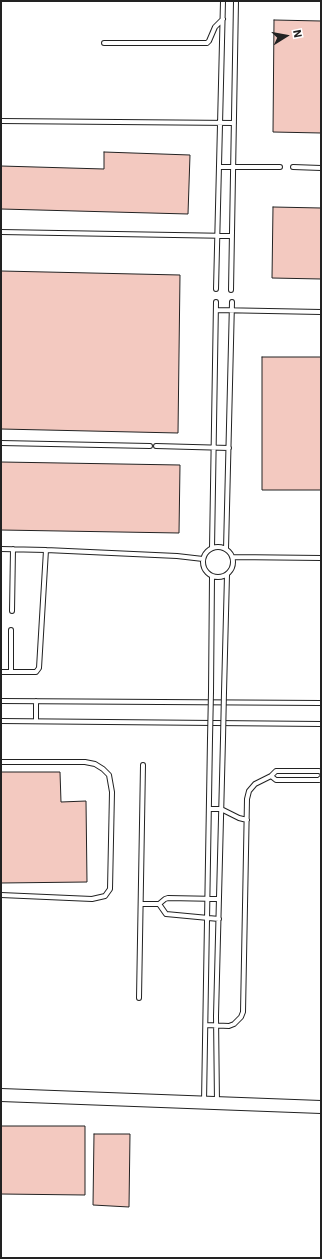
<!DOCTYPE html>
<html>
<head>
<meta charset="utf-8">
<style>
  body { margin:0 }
  #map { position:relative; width:322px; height:1259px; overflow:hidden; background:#fff; font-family:"IBM Plex Sans",sans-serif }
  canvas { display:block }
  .frame { position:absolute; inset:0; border:2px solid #222; pointer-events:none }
  .north { position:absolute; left:266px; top:16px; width:40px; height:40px; -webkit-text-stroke:3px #fff; paint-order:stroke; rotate:79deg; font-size:11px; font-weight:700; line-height:16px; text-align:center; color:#222 }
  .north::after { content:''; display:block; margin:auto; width:14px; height:18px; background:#222; clip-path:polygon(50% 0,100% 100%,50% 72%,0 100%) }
</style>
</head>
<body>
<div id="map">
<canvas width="322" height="1259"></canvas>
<div class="frame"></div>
<div class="north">N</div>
</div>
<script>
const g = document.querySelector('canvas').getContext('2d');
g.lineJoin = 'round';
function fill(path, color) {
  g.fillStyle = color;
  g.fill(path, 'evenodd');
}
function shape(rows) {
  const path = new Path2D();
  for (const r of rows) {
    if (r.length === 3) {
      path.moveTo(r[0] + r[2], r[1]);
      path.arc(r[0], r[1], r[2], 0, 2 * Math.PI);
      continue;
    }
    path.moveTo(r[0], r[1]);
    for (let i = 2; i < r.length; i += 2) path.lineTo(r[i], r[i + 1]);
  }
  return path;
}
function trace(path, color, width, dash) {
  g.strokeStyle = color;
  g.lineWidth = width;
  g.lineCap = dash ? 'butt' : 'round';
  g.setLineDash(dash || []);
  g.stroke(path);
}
const building = shape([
  [274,20,321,21,321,133,273,132,274,20],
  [104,152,190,155,188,214,1,209,1,166,104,169,104,152],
  [273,207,321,208,321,279,272,278,273,207],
  [1,271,180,275,178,433,1,429,1,271],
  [262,357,321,357,321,490,262,490,262,357],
  [1,462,180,465,179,533,1,530,1,462],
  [1,772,60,772,61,802,86,801,87,882,1,883,1,772],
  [1,1126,85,1126,85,1195,1,1194,1,1126],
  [94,1134,130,1134,129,1207,93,1205,94,1134]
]);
fill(building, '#f3c9c0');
trace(building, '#222', 1);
const lane = shape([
  [104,43,207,43,209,41,215,27,223,19],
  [1,121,234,123],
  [219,167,280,167],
  [293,167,321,168],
  [1,232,232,236],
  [216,289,223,1],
  [231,290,236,1],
  [216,310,321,312],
  [1,443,150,446],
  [156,446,229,448],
  [218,562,15],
  [212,548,216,302],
  [1,549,46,550,177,556,203,559],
  [226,549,232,302],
  [233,557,321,558],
  [12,611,13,549],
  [1,672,36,672,39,668,46,550],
  [11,672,11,630],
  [211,692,212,576],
  [224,692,227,575],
  [1,701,321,703],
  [36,701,36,721],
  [1,721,321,724],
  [1,762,85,762,95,764,103,769,109,775,112,792,110,889,105,896,92,899,1,895],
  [271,776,276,780,319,780,321,778],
  [210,809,221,809,239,818,247,820],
  [141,904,159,904,165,899,168,898,219,899],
  [159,904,166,914,219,919],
  [139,998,143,765],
  [206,1025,229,1026,234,1024,241,1017,243,1012,247,799,249,791,255,784,271,776,276,771,319,771,321,772],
  [204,1102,210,739],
  [217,1103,216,1016,223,739]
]);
const secondary = shape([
  [1,1095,321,1107]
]);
trace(lane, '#222', 6);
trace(secondary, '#222', 14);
trace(lane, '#fff', 4);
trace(secondary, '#fff', 12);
const laneBridge = shape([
  [210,739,211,692],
  [223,739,224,692]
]);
trace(laneBridge, '#222', 6, []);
trace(laneBridge, '#fff', 4);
</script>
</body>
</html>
